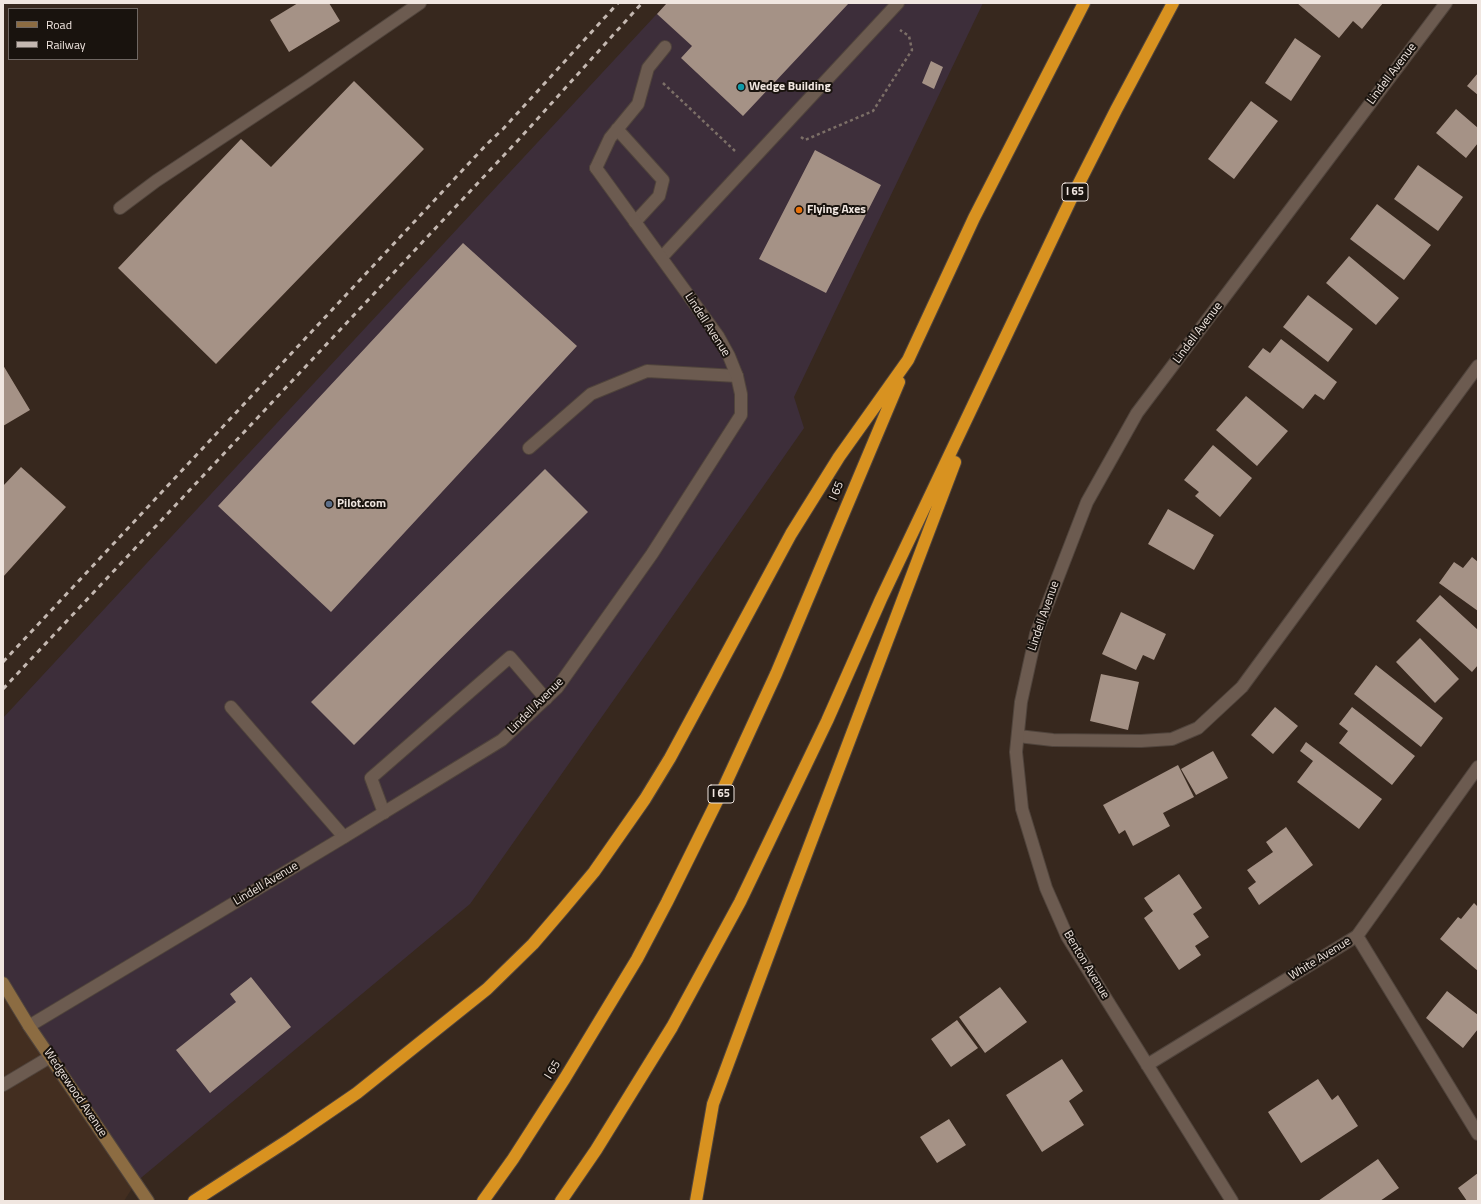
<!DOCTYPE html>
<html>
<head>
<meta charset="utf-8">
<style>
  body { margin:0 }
  #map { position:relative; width:1481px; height:1204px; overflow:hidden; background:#37281e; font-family:"Titillium Web",sans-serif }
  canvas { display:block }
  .frame { position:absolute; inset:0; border:4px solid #f0e6e0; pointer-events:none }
  .legend { position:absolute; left:8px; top:8px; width:130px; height:52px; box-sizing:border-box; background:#19130e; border:1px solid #6f6762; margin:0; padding:5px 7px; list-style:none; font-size:12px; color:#f0e6e0 }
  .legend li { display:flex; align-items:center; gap:8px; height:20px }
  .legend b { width:20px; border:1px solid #6f6762 }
</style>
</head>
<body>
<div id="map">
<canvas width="1481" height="1204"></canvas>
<div class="frame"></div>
<ul class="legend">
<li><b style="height:5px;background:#8c6c42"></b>Road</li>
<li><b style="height:5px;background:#c4b8b1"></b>Railway</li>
</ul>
</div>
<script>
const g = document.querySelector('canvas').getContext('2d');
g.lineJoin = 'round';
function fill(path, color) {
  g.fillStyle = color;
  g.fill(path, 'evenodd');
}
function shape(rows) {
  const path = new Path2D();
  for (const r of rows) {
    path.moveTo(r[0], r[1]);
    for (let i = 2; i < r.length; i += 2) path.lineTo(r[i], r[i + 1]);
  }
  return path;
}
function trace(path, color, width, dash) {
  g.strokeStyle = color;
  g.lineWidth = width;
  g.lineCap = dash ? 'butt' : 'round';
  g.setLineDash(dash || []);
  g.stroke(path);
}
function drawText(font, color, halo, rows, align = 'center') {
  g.font = font + ' "Titillium Web",sans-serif';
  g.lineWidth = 4;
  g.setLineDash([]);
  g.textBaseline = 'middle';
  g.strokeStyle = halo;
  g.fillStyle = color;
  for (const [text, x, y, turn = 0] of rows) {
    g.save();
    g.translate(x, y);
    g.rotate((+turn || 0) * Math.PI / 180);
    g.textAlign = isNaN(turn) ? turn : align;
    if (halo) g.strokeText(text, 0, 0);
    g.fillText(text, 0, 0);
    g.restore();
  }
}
fill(shape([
  [667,3,983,3,794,397,804,428,651,647,470,904,136,1182,3,983,3,718]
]), '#3d2e3a');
fill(shape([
  [3,983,136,1182,124,1201,3,1201]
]), '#432e20');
fill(shape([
  [298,3,329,3,340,21,289,52,270,20],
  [667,3,849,3,743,116,681,58,692,46,657,14],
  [1297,3,1383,3,1362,29,1353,21,1339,38],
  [1295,38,1321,56,1291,101,1265,83],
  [931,61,943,67,934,89,922,83],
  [1478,73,1478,95,1467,86],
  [354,81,424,149,216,364,118,268,241,139,271,167],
  [1251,101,1278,121,1234,179,1208,159],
  [1456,109,1478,128,1478,143,1466,158,1436,133],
  [815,150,881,185,826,293,759,259],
  [1418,165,1463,197,1438,231,1394,199],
  [1377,204,1431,245,1404,280,1350,239],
  [463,243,577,346,331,612,218,506],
  [1349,256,1399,298,1376,325,1326,283],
  [1308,295,1353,329,1328,362,1283,327],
  [1281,339,1337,382,1324,400,1315,394,1303,409,1248,367,1263,348,1270,353],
  [3,365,30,410,3,426],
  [1246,396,1288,431,1257,466,1216,430],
  [1213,445,1252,478,1220,517,1195,496,1199,492,1184,480],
  [21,467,66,507,3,577,3,486],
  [545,469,588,512,354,745,311,702],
  [1168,509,1214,535,1194,570,1148,544],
  [1472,557,1478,562,1478,611,1439,583,1454,562,1463,568],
  [1440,595,1478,630,1478,665,1472,672,1416,621],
  [1121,612,1166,634,1154,660,1143,655,1136,670,1102,654],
  [1420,638,1459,679,1435,703,1396,662],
  [1376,665,1443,718,1421,747,1354,694],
  [1101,674,1139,682,1128,730,1090,721],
  [1275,707,1298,726,1273,754,1251,735],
  [1352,707,1415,756,1392,785,1339,743,1348,731,1339,724],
  [1306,742,1382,799,1359,829,1297,782,1313,761,1300,751],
  [1213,751,1228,778,1196,795,1181,769],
  [1178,765,1194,797,1163,813,1170,826,1133,846,1125,830,1119,834,1103,805],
  [1286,827,1313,865,1259,905,1248,888,1256,882,1247,870,1273,852,1266,842],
  [1179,874,1202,908,1193,914,1209,937,1195,946,1201,955,1179,970,1144,918,1153,911,1144,898],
  [1474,903,1478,907,1478,971,1440,939,1458,917,1461,919],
  [251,977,291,1027,210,1093,176,1050,236,1002,230,994],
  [1000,987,1027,1022,985,1053,959,1017],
  [1447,991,1478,1015,1478,1029,1463,1048,1426,1018],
  [957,1020,978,1048,951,1067,931,1039],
  [1062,1059,1083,1091,1069,1101,1084,1125,1042,1152,1006,1095],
  [1318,1079,1332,1100,1338,1095,1358,1126,1301,1163,1268,1112],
  [949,1119,966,1145,937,1163,920,1137],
  [1378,1159,1399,1188,1380,1201,1318,1201],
  [1478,1173,1478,1201,1467,1201,1458,1188]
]), '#a59286');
const lane = shape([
  [617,129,663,180,659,196,635,222],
  [596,168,610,138,638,104,648,68,665,47],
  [120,208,156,181,307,81,420,3],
  [662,257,898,3],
  [529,448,591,394,647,371,737,376],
  [231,707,344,837],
  [1018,736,1053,740,1141,741,1172,739,1198,728,1242,687,1478,366],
  [384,813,371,778,510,657,546,699],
  [1357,936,1478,1134],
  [3,1085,50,1057]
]);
const street = shape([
  [29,1026,344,837,502,740,557,688,652,554,741,415,741,394,737,376,729,356,718,336,596,168],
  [1147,1065,1357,936,1478,767],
  [1232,1201,1067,936,1046,888,1022,809,1016,752,1021,702,1036,634,1087,502,1137,413,1446,3]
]);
const secondary = shape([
  [3,983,29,1026,148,1201]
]);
const highway = shape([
  [194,1201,290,1139,357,1093,487,989,533,944,563,909,594,872,645,799,670,758,791,534,839,457,908,360,974,218,1084,3],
  [483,1201,513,1159,565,1078,637,959,667,902,724,787,776,674,899,382],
  [561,1201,596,1150,672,1027,740,902,827,721,881,599,1072,197,1116,110,1173,3],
  [696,1201,713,1104,790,897,955,462]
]);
trace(lane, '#50443c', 14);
trace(street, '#50443c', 14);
trace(secondary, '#50443c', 14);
trace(highway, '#50443c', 14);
trace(shape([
  [663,83,735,151],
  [801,137,805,140,873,111,912,50,909,36,900,30]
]), '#7c6f67', 2.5, [3, 3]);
trace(lane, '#6c5b50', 12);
trace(street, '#6c5b50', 12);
trace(secondary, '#8c6c42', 12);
trace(highway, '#d89220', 12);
trace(shape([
  [3,662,487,144,503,129,618,3],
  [3,689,522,136,642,3]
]), '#c4b8b1', 3, [5, 5]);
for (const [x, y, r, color] of [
  [741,87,4,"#0f9aa8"],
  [799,210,4,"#e8710a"],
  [329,504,4,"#5c6f8a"]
]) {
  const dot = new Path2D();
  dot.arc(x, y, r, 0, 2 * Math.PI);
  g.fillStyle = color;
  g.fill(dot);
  trace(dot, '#19130e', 1.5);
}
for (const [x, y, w] of [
  [1075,192,26],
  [721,794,26]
]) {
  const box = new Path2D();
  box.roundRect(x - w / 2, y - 9, w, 18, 3);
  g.fillStyle = '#19130e';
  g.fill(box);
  trace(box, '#f0e6e0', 1);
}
drawText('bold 11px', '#f0e6e0', null, [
  ["I 65",1075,192],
  ["I 65",721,794]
]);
drawText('12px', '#f0e6e0', '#19130e', [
  ["Lindell Avenue",1392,74,-53],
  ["Lindell Avenue",707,325,57],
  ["Lindell Avenue",1198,333,-53],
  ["I 65",837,491,-67],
  ["Lindell Avenue",1044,616,-71],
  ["Lindell Avenue",536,706,-45],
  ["Lindell Avenue",266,884,-31],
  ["White Avenue",1320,959,-32],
  ["Benton Avenue",1086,965,59],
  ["I 65",553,1070,-58],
  ["Wedgewood Avenue",75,1093,56]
]);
drawText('bold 12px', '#f0e6e0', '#19130e', [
  ["Wedge Building",749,87],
  ["Flying Axes",807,210],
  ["Pilot.com",337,504]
], 'left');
</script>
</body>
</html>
